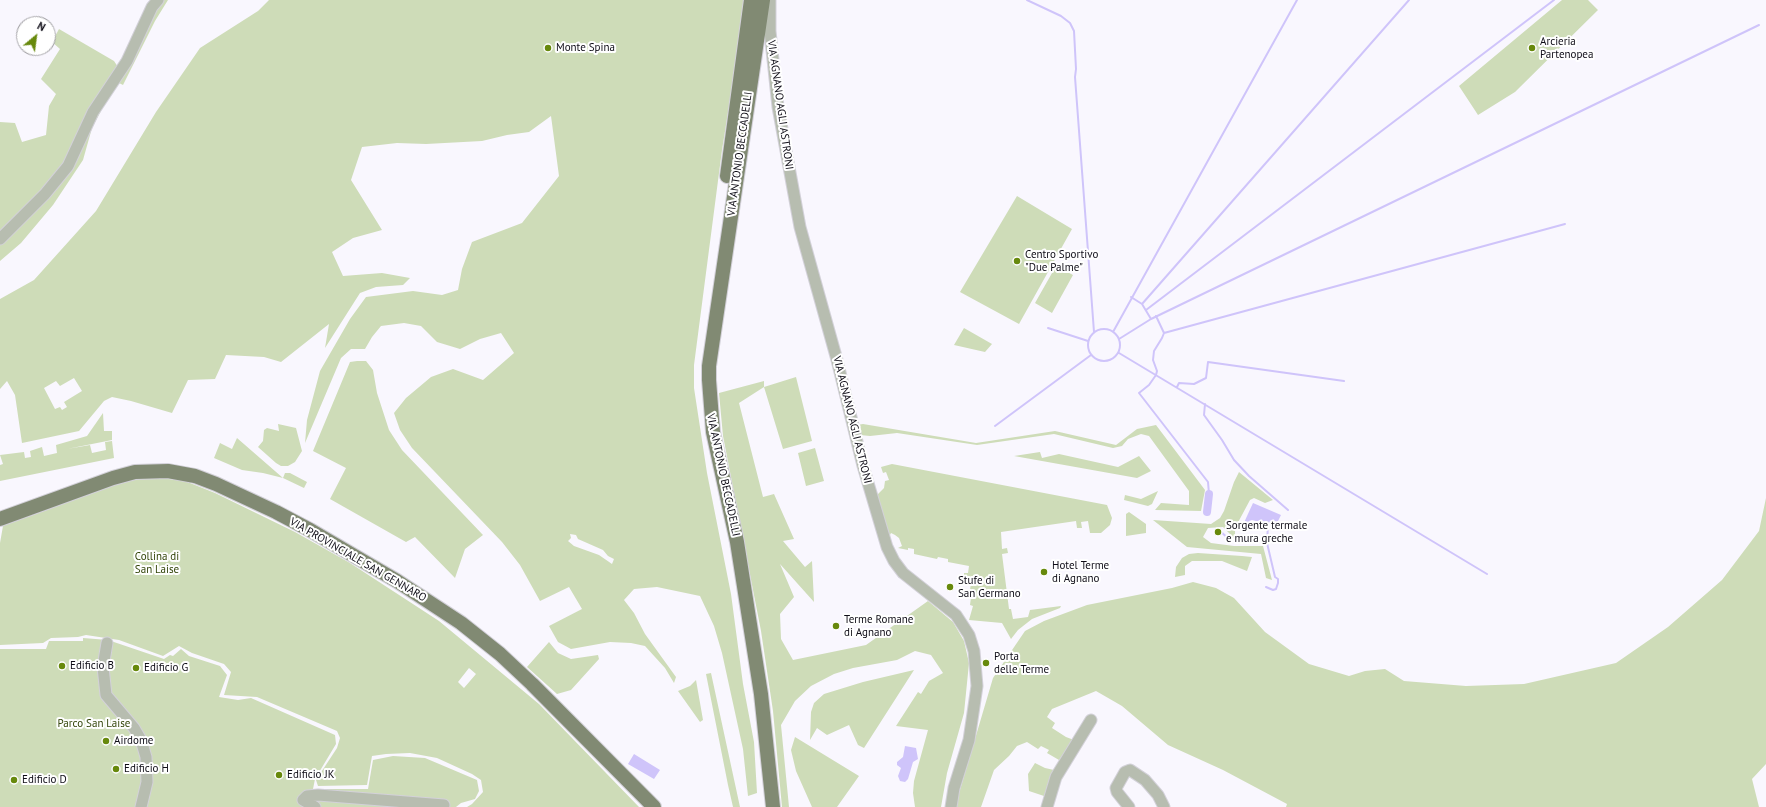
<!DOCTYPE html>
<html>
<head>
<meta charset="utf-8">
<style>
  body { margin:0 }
  #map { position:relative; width:1766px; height:807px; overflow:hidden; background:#f9f7fe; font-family:"PT Sans",sans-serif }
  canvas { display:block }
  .north { position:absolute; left:16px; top:16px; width:40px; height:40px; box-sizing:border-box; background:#fff; border:1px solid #9f9ea2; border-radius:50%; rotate:29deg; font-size:11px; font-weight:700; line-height:16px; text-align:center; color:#0e0c16 }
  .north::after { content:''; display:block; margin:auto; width:14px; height:18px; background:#67890c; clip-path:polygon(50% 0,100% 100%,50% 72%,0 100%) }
</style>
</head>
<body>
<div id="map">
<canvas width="1766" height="807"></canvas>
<div class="north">N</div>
</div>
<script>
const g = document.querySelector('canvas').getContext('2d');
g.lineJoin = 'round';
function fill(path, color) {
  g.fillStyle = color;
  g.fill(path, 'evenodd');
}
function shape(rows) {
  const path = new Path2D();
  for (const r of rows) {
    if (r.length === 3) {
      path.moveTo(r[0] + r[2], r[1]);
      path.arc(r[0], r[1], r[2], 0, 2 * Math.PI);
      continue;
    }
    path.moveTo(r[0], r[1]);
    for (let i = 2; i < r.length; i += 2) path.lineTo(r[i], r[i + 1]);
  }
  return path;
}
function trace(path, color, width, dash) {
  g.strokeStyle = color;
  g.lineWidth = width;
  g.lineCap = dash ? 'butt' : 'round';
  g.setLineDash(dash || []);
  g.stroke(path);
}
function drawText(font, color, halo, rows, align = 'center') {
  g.font = font + ' "PT Sans",sans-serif';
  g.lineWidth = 4;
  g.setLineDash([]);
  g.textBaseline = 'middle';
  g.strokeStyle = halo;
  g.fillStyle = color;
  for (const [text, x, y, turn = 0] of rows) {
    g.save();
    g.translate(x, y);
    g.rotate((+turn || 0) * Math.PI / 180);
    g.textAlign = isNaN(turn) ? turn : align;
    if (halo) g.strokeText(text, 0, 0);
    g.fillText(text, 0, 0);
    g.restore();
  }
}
fill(shape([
  [163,0,168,0,155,21,123,85,119,83,100,110,101,111,92,128,83,160,53,205,21,243,0,261,0,245,31,215,94,115,150,17],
  [269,0,746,0,722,150,694,365,694,388,707,473,731,594,743,684,754,742,757,793,748,796,743,749,722,653,714,626,700,596,657,587,634,589,624,600,634,613,645,634,676,677,674,683,665,668,645,646,631,643,610,642,571,649,558,642,549,626,582,609,569,587,540,601,520,565,502,542,412,448,400,430,394,413,406,398,431,377,453,369,483,380,514,353,501,333,480,339,460,349,437,342,421,326,404,323,381,326,372,337,365,349,351,349,341,358,305,443,307,420,320,371,350,319,366,297,413,291,442,295,458,290,462,269,472,242,522,223,559,176,551,116,529,132,507,135,482,141,426,144,397,143,362,147,351,180,382,230,353,238,332,252,343,276,382,273,410,278,403,285,376,287,360,293,325,348,329,324,281,362,264,357,226,355,215,379,188,380,172,413,131,401,112,397,104,401,79,431,22,443,15,395,7,381,0,389,0,299,34,280,96,211,156,112,200,48,258,11],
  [74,378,82,391,64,402,67,407,62,410,60,407,55,409,44,388,56,381,60,386],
  [570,534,576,535,578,539,603,550,608,556,614,559,612,564,599,555,574,546,568,541,571,538],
  [1562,0,1588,0,1598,10,1515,92,1478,115,1459,86],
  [59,29,114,61,118,67,70,154,49,186,0,233,0,122,15,123,22,142,46,135,49,106,56,94,41,79,60,49,52,42],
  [1017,196,1072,229,1019,324,960,292],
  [1056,266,1073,275,1052,313,1035,303],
  [964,328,992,344,985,352,954,345],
  [357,361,366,361,373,370,377,393,389,430,402,450,483,535,465,549,455,578,415,537,406,542,330,499,346,468,313,451,350,362],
  [796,377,812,441,783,449,764,387,739,403,763,497,774,494,794,539,783,541,805,567,812,561,814,602,780,564,794,597,780,614,781,639,793,660,866,645,928,601,953,622,964,641,969,663,964,713,947,773,941,807,915,807,913,793,914,781,928,730,896,726,918,692,921,694,929,681,943,673,931,655,915,651,897,660,853,668,834,674,811,686,795,701,781,725,789,807,782,807,773,711,761,631,723,436,719,393,764,381,764,387],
  [103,413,104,431,112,431,112,440,67,449,90,445,92,453,106,450,105,442,112,441,114,458,0,481,0,465,3,464,0,455,24,452,25,458,31,457,30,451,42,447,44,456,57,453,56,445,87,436],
  [278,424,296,428,302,451,295,462,288,466,281,466,276,463,258,447,263,441,264,430,267,428,279,431],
  [863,424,976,443,1055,431,1116,445,1137,429,1156,425,1205,490,1201,511,1155,510,1161,503,1189,505,1189,491,1149,436,1141,434,1128,439,1122,446,1113,448,1054,434,977,445,897,433,870,436,860,435,857,425],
  [237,438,283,478,285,473,290,473,307,482,304,488,283,478,263,473,242,470,214,458,220,443,232,449],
  [815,448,824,481,806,486,798,453],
  [1040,452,1042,458,1059,454,1118,467,1139,456,1151,471,1137,478,1014,456],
  [892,464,1107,505,1112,518,1110,525,1101,533,1090,533,1088,521,1081,522,1082,528,1077,528,1076,521,1001,532,1002,549,1007,548,1008,553,1002,554,1009,609,1011,609,1013,619,1028,617,1030,610,1061,606,1060,608,1032,619,1018,630,1011,639,1002,623,969,620,973,606,970,605,972,590,970,590,971,583,969,583,969,577,964,576,964,573,968,573,969,566,948,562,948,559,938,557,937,559,914,554,914,549,908,548,908,550,898,548,902,546,899,538,895,535,891,533,889,537,877,495,884,488,885,481,889,480,886,472,883,473,881,467],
  [1239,472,1273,500,1265,503,1254,498,1250,500,1235,528,1235,539,1223,527,1208,528,1203,537,1211,543,1234,546,1263,546,1272,580,1266,578,1261,554,1187,547,1153,520,1211,524,1220,518,1224,511,1234,482],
  [138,478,161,478,185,481,215,493,295,532,350,563,439,621,539,704,639,807,467,807,472,804,483,792,481,780,472,774,437,758,410,753,386,754,372,756,367,785,318,786,316,780,337,748,340,738,337,731,257,697,224,695,231,672,224,664,192,653,179,646,163,656,119,640,86,635,78,637,51,638,43,643,0,645,0,543,3,526,0,526,33,515,115,484],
  [469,668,476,674,464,688,458,682],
  [1158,491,1152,504,1148,506,1124,500,1125,495,1141,499],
  [1766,498,1766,764,1752,779,1759,807,1286,807,1287,804,1223,770,1168,745,1122,706,1096,691,1052,709,1047,717,1055,723,1052,728,1066,737,1074,740,1059,760,1047,753,1049,750,1041,746,1038,749,1027,742,1017,746,1009,756,994,770,981,807,957,807,957,800,967,766,993,678,1025,631,1044,621,1087,605,1172,588,1193,582,1216,588,1234,598,1265,632,1309,664,1349,676,1365,671,1385,669,1404,681,1466,686,1524,684,1616,663,1668,627,1722,580,1759,531],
  [1129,512,1146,524,1146,533,1126,536,1126,514],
  [1198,553,1242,556,1252,557,1247,571,1222,561,1192,561,1185,566,1185,575,1175,577,1176,567,1182,558,1189,554],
  [83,638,108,640,164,659,170,655,173,656,181,649,189,656,220,666,227,675,219,697,238,700,251,698,335,735,336,744,315,779,313,789,368,789,373,760,393,756,425,758,477,780,479,791,475,799,461,803,456,807,0,807,0,649,46,649,49,641,83,641],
  [549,642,558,653,571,659,598,655,599,659,571,690,557,694,527,667],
  [914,670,864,748,858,745,849,725,827,735,817,728,810,740,811,712,814,703,824,694,863,682],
  [711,673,740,807,733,807,728,785,706,674],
  [696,680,703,720,700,722,678,691,690,686],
  [795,737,859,776,837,807,812,807,796,771,791,750],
  [1035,763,1045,768,1054,770,1044,796,1029,791,1028,774]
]), '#cedcb8');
fill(shape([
  [1253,503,1281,515,1275,527,1272,525,1252,520,1249,521,1251,522,1250,529,1242,527],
  [905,746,916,748,918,759,913,762,908,779,905,782,900,781,898,776,901,768,897,765,897,762,903,757],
  [634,754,660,770,654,779,628,764]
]), '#cfc4fa');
trace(shape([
  [1027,0,1061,16,1070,23,1074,31,1076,69,1075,77,1094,332],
  [1131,297,1142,304,1151,319],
  [1142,304,1409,0],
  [1146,310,1554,0],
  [1156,316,1164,333,1162,338,1154,351,1153,360,1157,371,1156,375,1149,385,1139,393,1208,482,1209,494],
  [1048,328,1088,341],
  [1104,345,16],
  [1113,332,1297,0],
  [1164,333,1565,224],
  [1119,339,1151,319,1759,25],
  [1119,353,1487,574],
  [1177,387,1179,383,1194,384,1206,378,1208,362,1344,381],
  [1205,404,1204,415,1222,440,1234,460,1249,476,1288,510],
  [995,426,1091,355],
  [1219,530,1231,541],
  [1266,587,1273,590,1276,589,1278,583,1278,579,1275,577,1267,543,1268,524]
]), '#cfc4fa', 2);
trace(shape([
  [1207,512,1209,494]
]), '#cfc4fa', 8);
const minor = shape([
  [770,0,770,31,778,107,800,227,837,360,863,466,887,547,894,561,903,573,956,615,969,635,974,651,977,686,969,740,954,788,951,807],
  [0,239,45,194,68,166,93,112,127,61,152,7,158,0],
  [107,643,103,667,106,695,134,728,141,740,146,757,147,782,141,807],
  [315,807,303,800,307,796,318,795,444,805],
  [1047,807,1056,777,1091,720],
  [1129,807,1117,792,1116,788,1125,772,1130,770,1145,780,1158,795,1164,807]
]);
const major = shape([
  [763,0,709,366,709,380,713,432,737,542,761,694,773,807],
  [727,176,751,0],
  [0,519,113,478,135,472,168,471,195,476,216,484,276,512,310,530,397,581,461,623,500,654,532,684,654,807]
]);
trace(minor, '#d3d1d9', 13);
trace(major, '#d3d1d9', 16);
trace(minor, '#b7bdb0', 11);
trace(major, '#818a73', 14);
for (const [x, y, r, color] of [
  [548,48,4,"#67890c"],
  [1532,48,4,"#67890c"],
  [1017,261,4,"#67890c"],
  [1218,532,4,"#67890c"],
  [1044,572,4,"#67890c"],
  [950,587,4,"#67890c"],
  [836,626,4,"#67890c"],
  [986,663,4,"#67890c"],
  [62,666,4,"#67890c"],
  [136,668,4,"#67890c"],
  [106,741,4,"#67890c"],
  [116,769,4,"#67890c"],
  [279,775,4,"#67890c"],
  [14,780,4,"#67890c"]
]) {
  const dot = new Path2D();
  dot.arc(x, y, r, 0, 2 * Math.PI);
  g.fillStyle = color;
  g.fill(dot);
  trace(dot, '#fff', 1.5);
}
drawText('11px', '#0e0c16', '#fff', [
  ["Arcieria",1540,42],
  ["Partenopea",1540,55],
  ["Monte Spina",556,48],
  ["Centro Sportivo",1025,255],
  ["\"Due Palme\"",1025,268],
  ["Sorgente termale",1226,526],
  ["e mura greche",1226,539],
  ["Hotel Terme",1052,566],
  ["di Agnano",1052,579],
  ["Stufe di",958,581],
  ["San Germano",958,594],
  ["Terme Romane",844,620],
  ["di Agnano",844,633],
  ["Porta",994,657],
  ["delle Terme",994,670],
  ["Edificio B",70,666],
  ["Edificio G",144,668],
  ["Airdome",114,741],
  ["Edificio H",124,769],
  ["Edificio JK",287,775],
  ["Edificio D",22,780]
], 'left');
drawText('11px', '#0e0c16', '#fff', [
  ["VIA AGNANO AGLI ASTRONI",780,105,82],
  ["VIA ANTONIO BECCADELLI",740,154,-82],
  ["VIA AGNANO AGLI ASTRONI",852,420,76],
  ["VIA ANTONIO BECCADELLI",723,475,78],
  ["VIA PROVINCIALE SAN GENNARO",358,560,30]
]);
drawText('11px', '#324408', '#fff', [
  ["Collina di",157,557],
  ["San Laise",157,570],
  ["Parco San Laise",94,724]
]);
</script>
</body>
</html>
